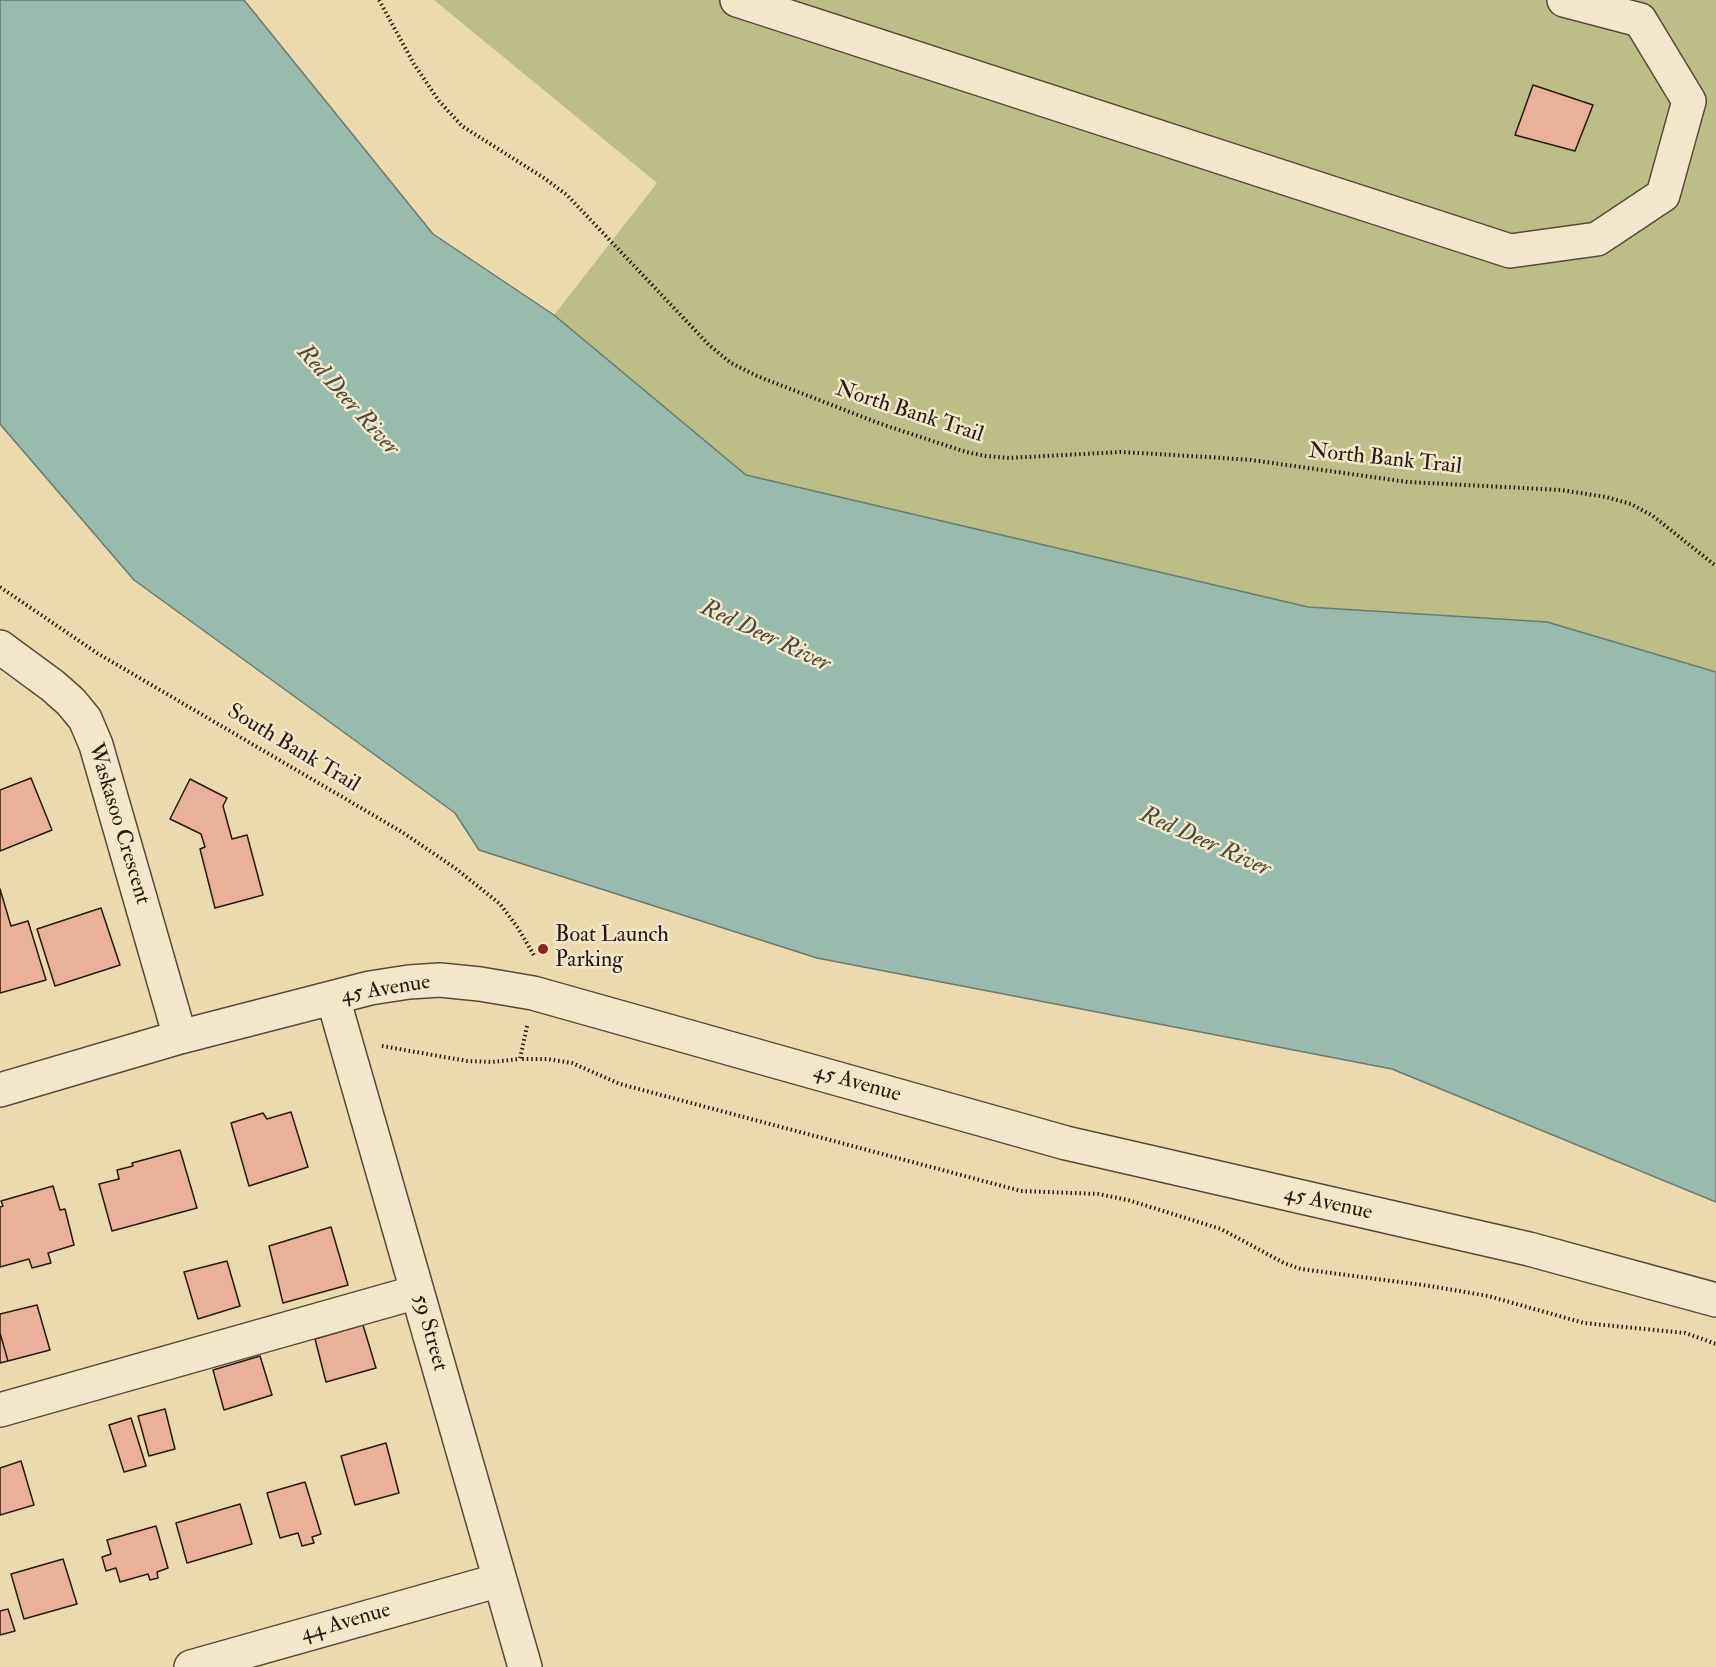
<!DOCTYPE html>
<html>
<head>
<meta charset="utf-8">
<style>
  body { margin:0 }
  canvas { display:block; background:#ecdaaf }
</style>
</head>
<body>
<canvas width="1716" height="1667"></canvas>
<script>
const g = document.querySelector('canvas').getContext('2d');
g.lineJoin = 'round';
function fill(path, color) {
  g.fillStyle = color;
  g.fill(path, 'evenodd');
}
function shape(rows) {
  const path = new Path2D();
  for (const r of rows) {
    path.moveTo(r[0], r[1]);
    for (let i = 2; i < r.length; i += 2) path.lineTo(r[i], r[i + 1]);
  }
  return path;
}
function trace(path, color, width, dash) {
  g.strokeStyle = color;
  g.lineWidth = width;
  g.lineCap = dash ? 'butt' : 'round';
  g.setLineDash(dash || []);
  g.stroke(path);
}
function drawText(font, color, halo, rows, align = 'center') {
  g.font = font + ' "IM FELL Double Pica",serif';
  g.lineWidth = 5;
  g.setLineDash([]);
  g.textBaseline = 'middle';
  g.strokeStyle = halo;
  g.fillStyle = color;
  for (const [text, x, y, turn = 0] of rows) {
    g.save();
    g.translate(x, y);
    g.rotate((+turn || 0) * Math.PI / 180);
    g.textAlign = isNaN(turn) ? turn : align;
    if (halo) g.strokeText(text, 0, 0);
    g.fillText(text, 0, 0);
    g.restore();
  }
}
fill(shape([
  [434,0,1716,0,1716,672,1547,622,1308,607,746,475,554,315,657,183]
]), '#bdbe87');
const water = shape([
  [0,0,244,0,433,234,554,315,746,475,1308,607,1547,622,1716,672,1716,1202,1392,1069,817,958,479,850,455,813,134,580,0,424,0,0]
]);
fill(water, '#99baad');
trace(water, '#6b7a6f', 1.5);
const building = shape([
  [1533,85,1593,105,1575,151,1515,135,1533,85],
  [31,778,52,830,0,851,0,790,31,778],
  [190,779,227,798,223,806,232,839,247,835,263,895,215,908,200,849,205,847,201,834,170,819,190,779],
  [0,889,11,926,28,921,46,980,0,993,0,889],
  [101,908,120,965,55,986,37,929,101,908],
  [291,1112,308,1167,249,1186,231,1123,263,1113,267,1119,291,1112],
  [180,1150,197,1208,112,1231,99,1184,119,1179,117,1170,133,1166,132,1163,180,1150],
  [53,1186,60,1210,65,1209,74,1245,48,1253,51,1263,32,1268,29,1259,0,1267,0,1207,3,1206,1,1201,53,1186],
  [331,1227,348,1285,283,1303,269,1246,331,1227],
  [227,1261,240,1306,198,1319,184,1272,227,1261],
  [37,1305,50,1350,8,1361,0,1333,0,1314,37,1305],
  [363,1325,376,1368,326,1382,315,1339,363,1325],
  [0,1333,8,1361,0,1363,0,1333],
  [260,1356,272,1395,224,1410,213,1370,260,1356],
  [165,1409,175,1449,149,1456,138,1416,165,1409],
  [131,1418,146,1466,124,1472,109,1425,131,1418],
  [386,1443,399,1493,355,1505,341,1456,386,1443],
  [21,1461,34,1505,0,1515,0,1468,21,1461],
  [305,1482,321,1534,312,1537,314,1543,302,1546,298,1533,280,1538,267,1493,305,1482],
  [240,1504,252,1544,187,1563,176,1523,240,1504],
  [156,1526,168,1568,157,1572,158,1578,150,1580,148,1574,120,1582,116,1568,106,1571,102,1557,111,1554,107,1540,156,1526],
  [63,1559,77,1604,24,1619,11,1574,63,1559],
  [8,1609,15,1631,0,1635,0,1611,8,1609]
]);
fill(building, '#e9b09a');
trace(building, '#271a12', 1.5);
const minor = shape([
  [737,0,1510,251,1597,239,1663,195,1689,101,1640,20,1564,0],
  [0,647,53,686,71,702,85,719,96,745,180,1037],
  [333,998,525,1667],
  [0,1090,180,1037,370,988,409,982,440,980,480,984,533,993,1066,1143,1529,1249,1716,1300],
  [0,1410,417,1292],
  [191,1667,500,1580]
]);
trace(minor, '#584a39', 36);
trace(shape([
  [379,0,414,64,439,101,462,126,544,178,567,195,709,345,731,363,757,376,881,424,966,452,986,456,1009,458,1120,452,1208,457,1251,460,1408,482,1561,490,1606,497,1631,504,1653,516,1716,566],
  [0,587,97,653,402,832,455,868,500,904,518,928,535,957],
  [527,1026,520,1059,548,1059,572,1063,620,1084,1021,1191,1098,1194,1128,1200,1221,1229,1284,1263,1301,1269,1430,1286,1488,1296,1584,1323,1685,1333,1716,1344],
  [382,1046,467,1061,492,1062,520,1059]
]), '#271a12', 4, [1.5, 3]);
trace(minor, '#f3e7cb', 33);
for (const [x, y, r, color] of [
  [543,949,6,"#8f2418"]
]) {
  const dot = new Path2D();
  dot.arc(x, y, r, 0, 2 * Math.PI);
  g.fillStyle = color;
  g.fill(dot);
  trace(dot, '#f3e7cb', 2);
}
drawText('22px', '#271a12', '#f3e7cb', [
  ["North Bank Trail",909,413,18],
  ["North Bank Trail",1385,460,6],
  ["South Bank Trail",293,749,31],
  ["Waskasoo Crescent",118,824,73],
  ["45 Avenue",386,990,-9],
  ["45 Avenue",857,1084,16],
  ["45 Avenue",1328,1204,13],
  ["59 Street",429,1333,74],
  ["44 Avenue",346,1623,-16]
]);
drawText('22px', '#271a12', '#f3e7cb', [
  ["Boat Launch",555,936],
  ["Parking",555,961]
], 'left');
drawText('italic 24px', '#494a40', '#f3e7cb', [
  ["Red Deer River",347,401,48],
  ["Red Deer River",765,637,25],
  ["Red Deer River",1205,843,24]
]);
</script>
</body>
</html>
